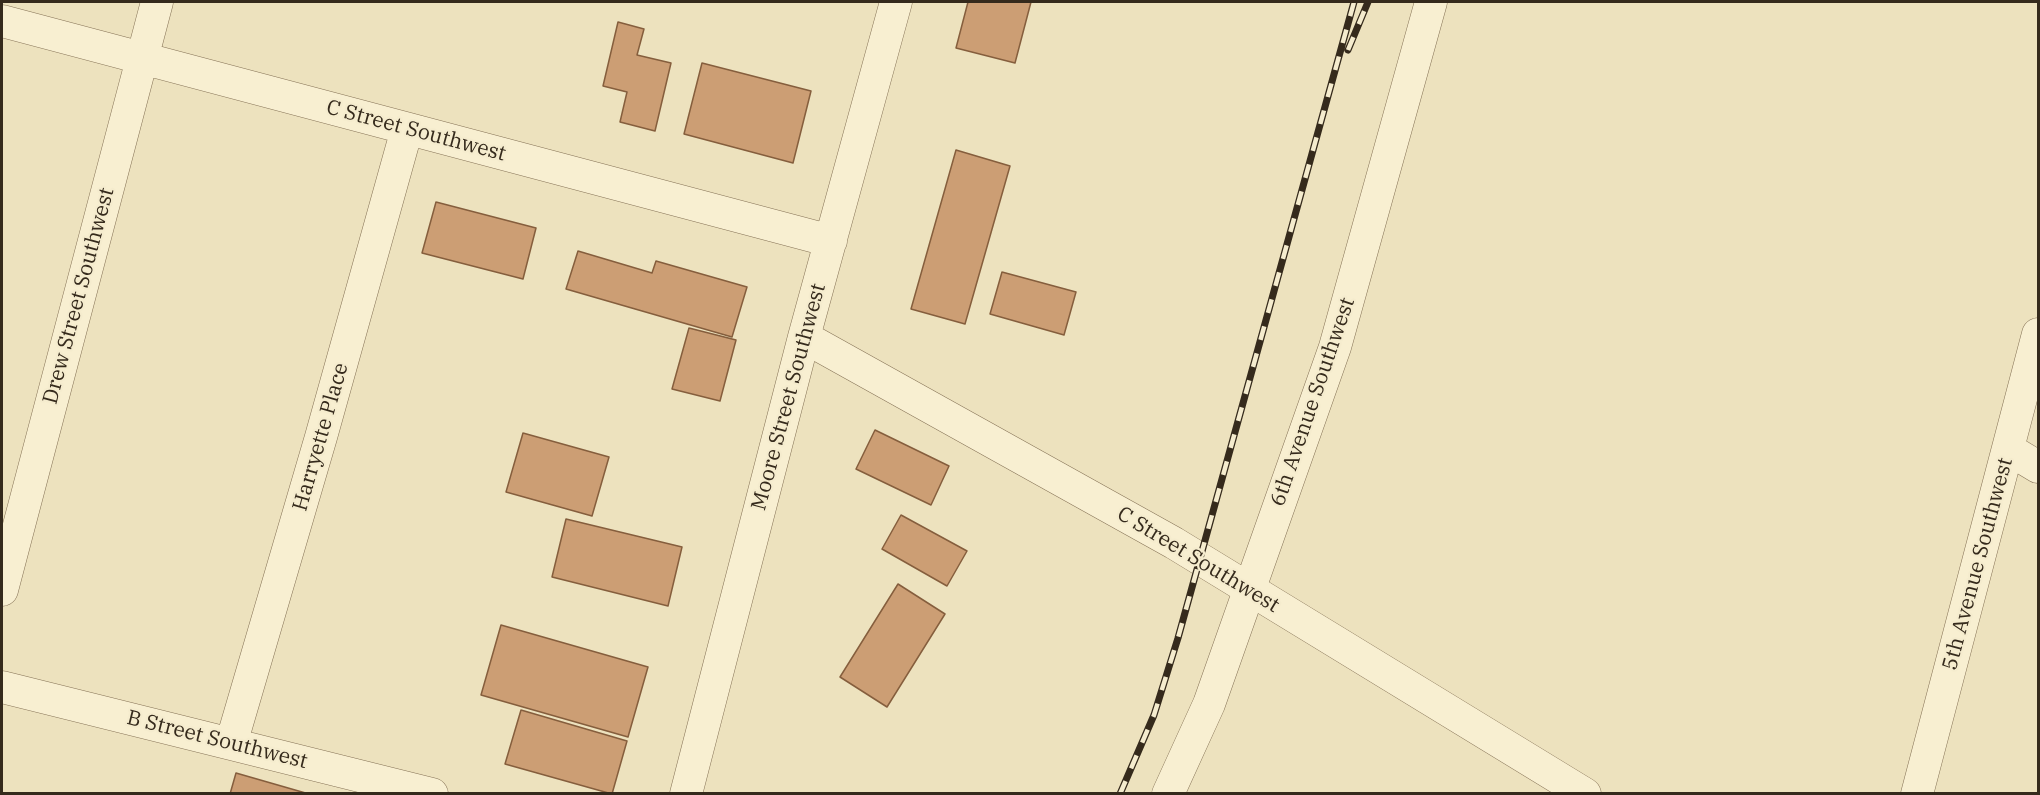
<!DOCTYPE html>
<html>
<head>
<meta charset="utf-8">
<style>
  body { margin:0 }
  #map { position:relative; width:2040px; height:795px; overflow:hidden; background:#ede2be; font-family:"IBM Plex Serif",serif }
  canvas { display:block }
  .frame { position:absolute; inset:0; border:3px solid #352a1c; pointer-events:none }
</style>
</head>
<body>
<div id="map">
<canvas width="2040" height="795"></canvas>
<div class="frame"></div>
</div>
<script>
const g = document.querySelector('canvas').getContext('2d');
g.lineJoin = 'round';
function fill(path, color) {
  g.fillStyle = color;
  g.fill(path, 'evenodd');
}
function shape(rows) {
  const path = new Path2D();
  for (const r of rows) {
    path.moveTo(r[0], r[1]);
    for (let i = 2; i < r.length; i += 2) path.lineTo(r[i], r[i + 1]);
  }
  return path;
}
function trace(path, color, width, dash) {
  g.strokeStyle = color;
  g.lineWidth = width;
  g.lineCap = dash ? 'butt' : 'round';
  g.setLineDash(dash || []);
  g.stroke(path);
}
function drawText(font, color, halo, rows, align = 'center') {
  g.font = font + ' "IBM Plex Serif",serif';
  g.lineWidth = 4.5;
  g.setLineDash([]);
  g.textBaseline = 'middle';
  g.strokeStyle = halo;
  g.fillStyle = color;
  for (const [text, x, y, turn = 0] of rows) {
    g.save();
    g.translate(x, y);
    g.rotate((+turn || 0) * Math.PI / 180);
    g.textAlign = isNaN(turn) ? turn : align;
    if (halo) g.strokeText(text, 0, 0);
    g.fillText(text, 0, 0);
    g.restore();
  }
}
const building = shape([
  [968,2,1031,2,1015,63,956,48,968,2],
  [618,22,644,29,637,55,671,63,655,131,620,122,627,92,603,86,618,22],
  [702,63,811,91,793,163,684,134,702,63],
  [956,150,1010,166,965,324,911,309,956,150],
  [436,202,536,228,523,279,422,253,436,202],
  [578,251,652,273,656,261,747,287,732,337,566,289,578,251],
  [1002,272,1076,292,1064,335,990,314,1002,272],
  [689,328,736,340,720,401,672,389,689,328],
  [875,430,949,466,931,505,856,469,875,430],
  [523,433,609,457,592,516,506,492,523,433],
  [901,515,967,551,947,586,882,549,901,515],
  [566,519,682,547,668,606,552,577,566,519],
  [898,584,945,614,887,707,840,677,898,584],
  [501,625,648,667,628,737,481,695,501,625],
  [521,710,627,741,612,794,505,764,521,710],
  [236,773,309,794,230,794,236,773]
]);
fill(building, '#cc9e74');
trace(building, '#855e3d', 1.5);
const minor = shape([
  [2,21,831,241],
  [804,337,1174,543,1585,794],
  [2008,449,2038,467],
  [2,590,157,2],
  [2,687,432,794],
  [231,744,321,437,407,129],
  [686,794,804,337,896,2],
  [1168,794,1209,704,1335,347,1431,2],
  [1917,794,2038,334]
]);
trace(minor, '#867357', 33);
trace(minor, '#f8efd1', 32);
const rail = shape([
  [1348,50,1368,2],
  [1120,794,1154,715,1178,638,1354,2]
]);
trace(rail, '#352a1c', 7);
trace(rail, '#f5ecce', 4.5, [14]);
drawText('21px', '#352a1c', '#f5ecce', [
  ["C Street Southwest",416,131,15],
  ["Drew Street Southwest",79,296,-75],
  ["Moore Street Southwest",789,397,-75],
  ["6th Avenue Southwest",1313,402,-71],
  ["Harryette Place",321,437,-74],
  ["C Street Southwest",1198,560,31],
  ["5th Avenue Southwest",1978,564,-75],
  ["B Street Southwest",217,740,14]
]);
</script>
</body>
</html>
